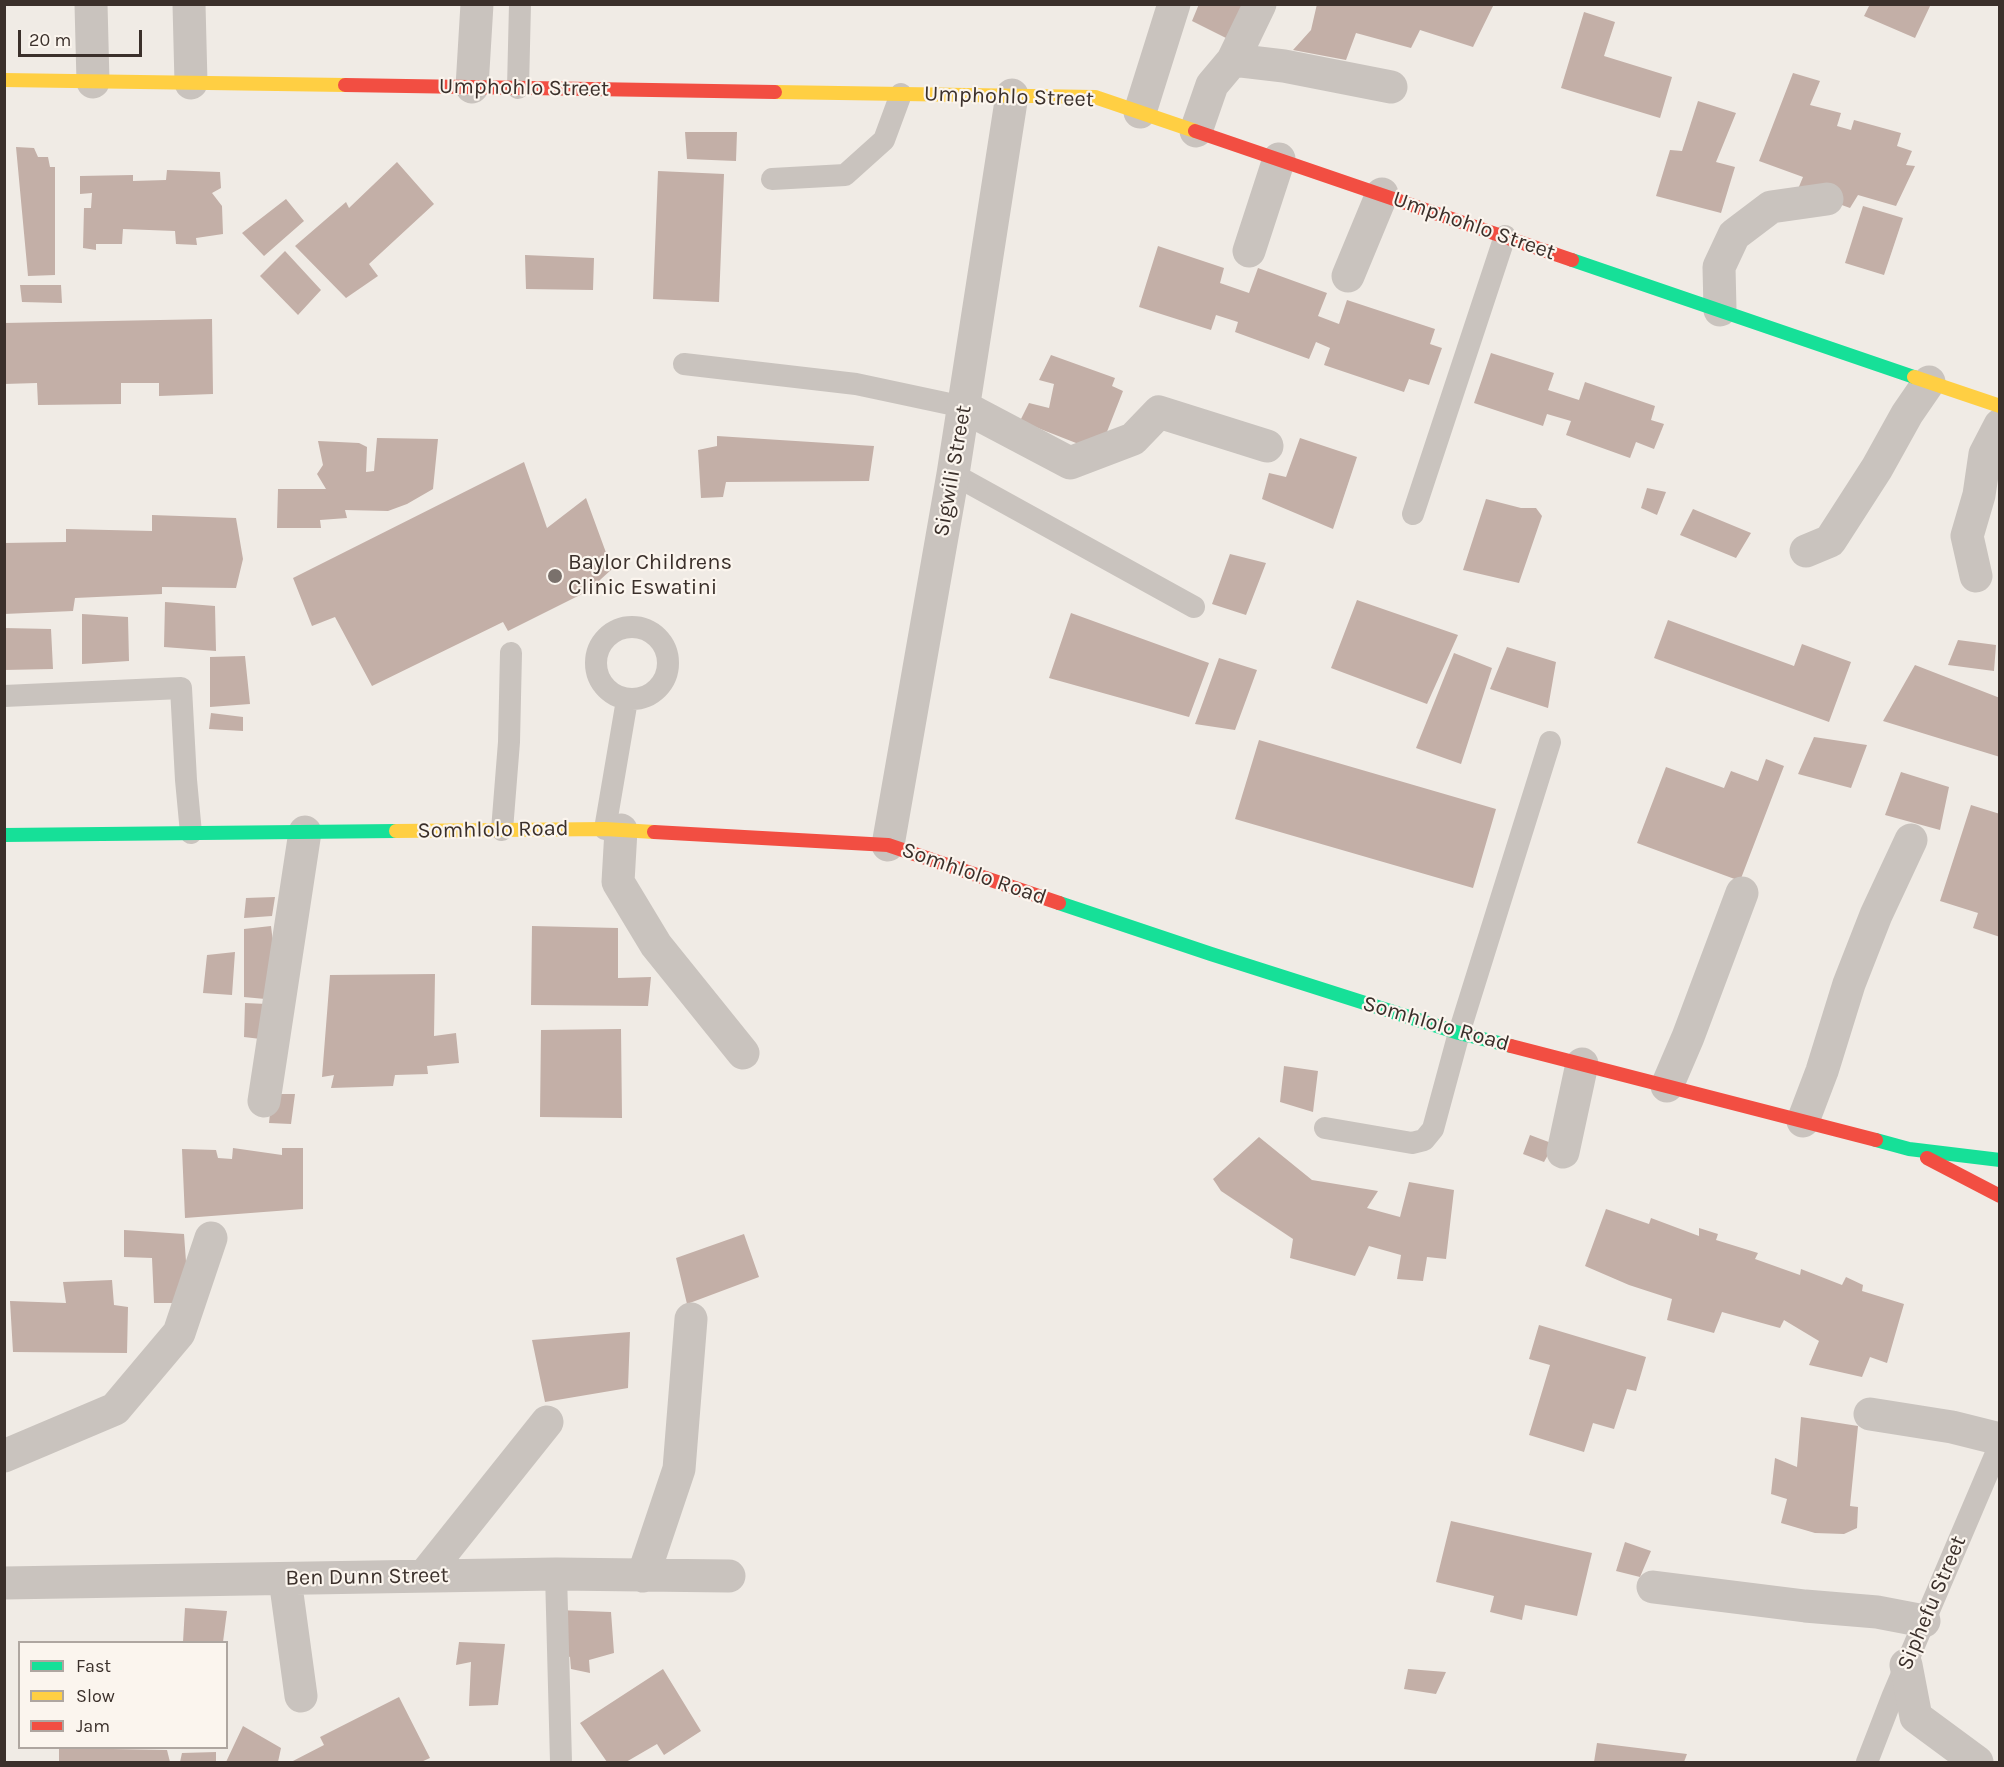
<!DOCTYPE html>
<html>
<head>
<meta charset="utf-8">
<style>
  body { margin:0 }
  #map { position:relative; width:2004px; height:1767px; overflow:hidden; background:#f0ebe5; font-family:Karla,sans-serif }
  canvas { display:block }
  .frame { position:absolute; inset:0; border:6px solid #3b302b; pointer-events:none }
  .legend { position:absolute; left:18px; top:1641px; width:210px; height:108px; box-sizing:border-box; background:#fbf5ee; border:2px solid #aea6a0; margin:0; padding:8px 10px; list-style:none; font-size:18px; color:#3b302b }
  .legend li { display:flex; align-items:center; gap:12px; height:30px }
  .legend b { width:30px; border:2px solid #aea6a0 }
  .scale { position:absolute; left:18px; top:30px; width:124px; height:27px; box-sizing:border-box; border:3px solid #3b302b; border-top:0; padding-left:8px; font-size:18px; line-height:21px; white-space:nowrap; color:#3b302b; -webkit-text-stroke:4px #fbf5ee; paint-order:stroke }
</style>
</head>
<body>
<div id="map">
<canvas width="2004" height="1767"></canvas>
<div class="frame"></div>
<ul class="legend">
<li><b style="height:8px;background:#16e098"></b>Fast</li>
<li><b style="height:8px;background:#ffcf43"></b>Slow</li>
<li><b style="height:8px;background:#f24e42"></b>Jam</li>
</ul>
<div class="scale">20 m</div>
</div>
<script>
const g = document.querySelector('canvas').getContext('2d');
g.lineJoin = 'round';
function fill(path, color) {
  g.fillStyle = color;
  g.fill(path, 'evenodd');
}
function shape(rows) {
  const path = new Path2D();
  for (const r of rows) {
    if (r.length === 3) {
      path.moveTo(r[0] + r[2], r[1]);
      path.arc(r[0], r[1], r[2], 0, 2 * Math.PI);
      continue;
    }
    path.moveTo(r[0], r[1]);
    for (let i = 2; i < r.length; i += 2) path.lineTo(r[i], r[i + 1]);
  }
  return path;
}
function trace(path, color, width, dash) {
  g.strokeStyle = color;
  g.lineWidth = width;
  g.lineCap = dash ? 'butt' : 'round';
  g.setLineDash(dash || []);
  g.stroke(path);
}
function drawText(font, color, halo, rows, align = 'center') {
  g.font = font + ' Karla,sans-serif';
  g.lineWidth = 4.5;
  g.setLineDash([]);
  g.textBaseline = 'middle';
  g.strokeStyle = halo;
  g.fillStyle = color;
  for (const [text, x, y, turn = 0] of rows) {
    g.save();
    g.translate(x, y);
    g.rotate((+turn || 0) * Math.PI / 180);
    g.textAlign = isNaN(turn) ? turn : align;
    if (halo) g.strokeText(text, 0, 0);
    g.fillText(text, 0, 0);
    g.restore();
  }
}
fill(shape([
  [1199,4,1251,4,1238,44,1192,21],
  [1317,4,1494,4,1473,47,1420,30,1411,48,1356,33,1346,60,1293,50,1311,30],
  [1870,4,1931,4,1915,38,1864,16],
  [1584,12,1615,22,1604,56,1672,77,1660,118,1561,88],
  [1793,73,1820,81,1810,105,1841,113,1837,126,1851,130,1854,120,1901,133,1897,146,1912,151,1906,165,1915,166,1896,206,1858,195,1850,208,1798,189,1803,177,1759,161],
  [1698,101,1736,113,1716,162,1735,167,1721,213,1656,196,1670,150,1682,151],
  [685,132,737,132,736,161,687,159],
  [16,147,34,148,38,157,48,157,50,167,55,167,55,275,28,276],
  [397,162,434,204,369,264,378,276,346,298,295,246,346,202,349,208],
  [167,170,220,172,221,188,212,193,222,206,223,234,196,238,197,245,176,244,175,231,123,229,122,244,96,244,96,250,83,248,84,208,91,208,92,193,80,194,80,176,133,175,133,181,166,180],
  [658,171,724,174,719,302,653,299],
  [286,199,304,221,264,256,242,233],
  [1863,206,1903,218,1884,275,1845,263],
  [1158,246,1224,268,1220,283,1249,293,1258,268,1327,293,1318,316,1339,324,1347,300,1435,329,1430,344,1442,348,1429,385,1409,379,1404,392,1324,365,1330,348,1316,342,1309,359,1235,332,1238,322,1216,315,1211,330,1139,307],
  [285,251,321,290,298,315,260,276],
  [525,255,594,258,593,290,526,289],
  [20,285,61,285,62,303,22,302],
  [212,319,213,394,159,396,159,383,121,383,121,404,38,405,37,383,4,384,4,323],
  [1491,353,1554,373,1548,390,1579,400,1585,382,1655,406,1651,420,1664,424,1654,449,1636,442,1630,458,1566,435,1571,421,1547,414,1543,426,1474,403],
  [1051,355,1115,378,1112,386,1123,391,1099,452,1020,421,1029,403,1049,408,1054,384,1039,380],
  [717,436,874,446,869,481,726,482,723,497,701,498,698,450,717,446],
  [377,438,438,439,433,489,407,504,388,511,345,510,347,518,320,520,321,528,277,528,278,489,326,489,317,474,323,465,318,441,359,443,367,447,366,472,374,471],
  [1300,438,1357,457,1333,529,1262,499,1269,473,1286,477],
  [524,462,547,528,586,498,612,569,588,591,508,631,503,622,372,686,335,617,312,626,293,578],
  [1647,488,1666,492,1657,515,1641,508],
  [1486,499,1521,508,1536,508,1542,516,1519,583,1463,570],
  [1693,509,1751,533,1736,558,1680,535],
  [152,515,236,518,243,559,236,588,162,587,162,594,75,598,73,611,4,614,4,543,66,542,66,529,152,531],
  [1230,554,1266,563,1246,615,1212,604],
  [1357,600,1458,635,1427,704,1331,668],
  [165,602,215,606,216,651,164,647],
  [1071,613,1209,663,1189,717,1049,678],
  [82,614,128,617,129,661,82,664],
  [1668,620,1794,666,1802,644,1851,662,1829,722,1654,658],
  [4,628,51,629,53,669,4,670],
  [1958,640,1996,645,1994,671,1948,665],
  [1507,647,1556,662,1548,708,1490,689],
  [1454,653,1492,668,1461,764,1416,748],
  [245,656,250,704,210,707,210,657],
  [1219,658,1257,670,1235,730,1195,724],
  [1915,665,2000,698,2000,757,1883,721],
  [211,713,243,717,243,731,209,729],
  [1814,737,1867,745,1851,788,1798,774],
  [1259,740,1496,809,1473,888,1235,819],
  [1766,759,1784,766,1740,881,1637,843,1666,767,1724,788,1731,771,1758,781],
  [1901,772,1949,787,1940,830,1885,815],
  [1971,805,2000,814,2000,937,1973,928,1978,913,1940,901],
  [275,897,272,916,244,918,246,898],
  [271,926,275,959,276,1000,244,997,244,929],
  [532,926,618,928,618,978,651,977,648,1006,531,1005],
  [235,952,232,995,203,993,207,955],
  [435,974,434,1036,456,1033,459,1063,427,1066,428,1074,395,1075,393,1086,331,1088,334,1075,322,1077,330,975],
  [245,1003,267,1004,269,1040,244,1037],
  [621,1029,622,1118,540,1117,541,1030],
  [1284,1066,1318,1071,1313,1112,1280,1102],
  [272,1094,295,1094,291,1124,269,1123],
  [1530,1135,1554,1144,1544,1162,1523,1154],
  [1259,1137,1312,1180,1378,1191,1367,1208,1400,1217,1409,1182,1454,1190,1446,1259,1427,1257,1423,1281,1397,1279,1401,1255,1369,1246,1355,1276,1290,1258,1293,1239,1221,1191,1213,1179],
  [233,1148,282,1155,282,1148,303,1148,303,1209,185,1218,182,1149,216,1150,218,1158,232,1159],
  [1606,1209,1649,1224,1651,1218,1699,1236,1699,1228,1718,1234,1716,1240,1758,1253,1755,1259,1800,1275,1801,1269,1842,1285,1846,1277,1863,1285,1862,1291,1904,1304,1887,1363,1870,1357,1862,1377,1809,1365,1819,1341,1784,1320,1780,1328,1722,1312,1714,1333,1667,1320,1672,1299,1629,1285,1585,1266],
  [124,1230,184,1234,189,1303,154,1303,152,1258,124,1257],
  [744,1234,759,1277,687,1304,676,1258],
  [112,1280,114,1305,128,1307,127,1353,13,1352,10,1301,66,1303,63,1282],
  [1539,1325,1646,1357,1636,1391,1627,1389,1614,1429,1593,1423,1584,1452,1529,1435,1550,1365,1529,1359],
  [630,1332,628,1388,545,1402,532,1340],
  [1801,1417,1858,1426,1850,1506,1858,1507,1857,1528,1844,1534,1815,1533,1781,1523,1787,1499,1771,1494,1775,1458,1797,1467],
  [1451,1521,1592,1553,1577,1616,1525,1605,1522,1620,1490,1612,1494,1596,1436,1582],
  [1625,1542,1651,1551,1640,1577,1616,1571],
  [185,1608,227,1611,223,1642,183,1642],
  [557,1610,611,1612,614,1653,589,1660,590,1673,571,1669,570,1657,558,1653],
  [459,1642,505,1644,498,1705,469,1706,471,1662,456,1665],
  [663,1669,701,1731,664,1755,657,1744,626,1762,607,1762,580,1723],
  [1408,1669,1446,1672,1436,1694,1404,1689],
  [399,1697,430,1758,421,1762,291,1762,324,1745,320,1737],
  [243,1726,281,1748,278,1762,226,1762],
  [1597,1743,1687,1754,1684,1762,1594,1762],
  [59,1748,167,1750,170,1762,59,1762],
  [216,1752,216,1762,180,1762,182,1753]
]), '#c3afa7');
trace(shape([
  [518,88,520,4],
  [772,179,845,175,884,140,901,94],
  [684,364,856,384,964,407],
  [953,474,1194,607],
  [1413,514,1505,236],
  [632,663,36],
  [4,696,181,688,186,780,191,833],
  [605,829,627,700],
  [502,830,509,742,511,653],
  [1325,1128,1412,1143,1424,1140,1433,1129,1459,1033,1550,742],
  [556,1574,561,1762],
  [1867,1762,1893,1695,2000,1444]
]), '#c9c3be', 22);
trace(shape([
  [91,4,93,82],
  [189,4,191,83],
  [1233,60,1260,4],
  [472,87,477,4],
  [1140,112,1174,4],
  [1196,131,1212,85,1233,60,1284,66,1391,87],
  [1249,251,1279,159],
  [1348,276,1382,194],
  [1720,310,1719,267,1734,235,1771,207,1827,199],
  [964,407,1070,463,1133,439,1159,412,1267,446],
  [1806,551,1830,541,1877,468,1907,414,1929,382],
  [1976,576,1967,536,1979,495,1985,454,2000,425],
  [621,830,618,882,656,945,743,1053],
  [888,845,953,474,1012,95],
  [1667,1086,1688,1037,1742,893],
  [264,1101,305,832],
  [1803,1121,1822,1071,1849,984,1876,915,1911,840],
  [1563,1152,1582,1064],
  [1870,1414,1952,1427,2000,1439],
  [4,1456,115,1409,179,1333,211,1238],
  [424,1576,547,1422],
  [643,1576,679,1469,691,1319],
  [285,1579,301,1696],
  [4,1583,556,1574,729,1576],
  [1653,1587,1805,1606,1877,1612,1924,1621],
  [1906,1665,1916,1717,1977,1762]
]), '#c9c3be', 33);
trace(shape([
  [1572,260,1914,377],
  [4,835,396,831],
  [1059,903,1211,954,1459,1033,1511,1046],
  [1876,1140,1909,1149,2000,1160]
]), '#16e098', 14);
trace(shape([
  [4,80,345,85],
  [775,92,1095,97,1195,131],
  [1914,377,2000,406],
  [396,831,605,829,654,832]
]), '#ffcf43', 14);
trace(shape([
  [345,85,775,92],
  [1195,131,1572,260],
  [654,832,888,845,1059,903],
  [1511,1046,1876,1140],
  [1927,1158,2000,1196]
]), '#f24e42', 14);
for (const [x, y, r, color] of [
  [555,576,8,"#7a716c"]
]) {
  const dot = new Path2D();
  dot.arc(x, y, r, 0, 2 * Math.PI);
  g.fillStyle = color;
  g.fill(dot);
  trace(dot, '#fbf5ee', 2);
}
drawText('22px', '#3b302b', '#fbf5ee', [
  ["Umphohlo Street",524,88,1],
  ["Umphohlo Street",1009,97,2],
  ["Umphohlo Street",1474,226,19],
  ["Sigwili Street",953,471,-80],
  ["Somhlolo Road",493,830,-1],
  ["Somhlolo Road",974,874,19],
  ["Somhlolo Road",1436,1024,16],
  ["Ben Dunn Street",367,1577,-1],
  ["Siphefu Street",1932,1603,-67]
]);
drawText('22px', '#3b302b', '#fbf5ee', [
  ["Baylor Childrens",568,563],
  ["Clinic Eswatini",568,588]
], 'left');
</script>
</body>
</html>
